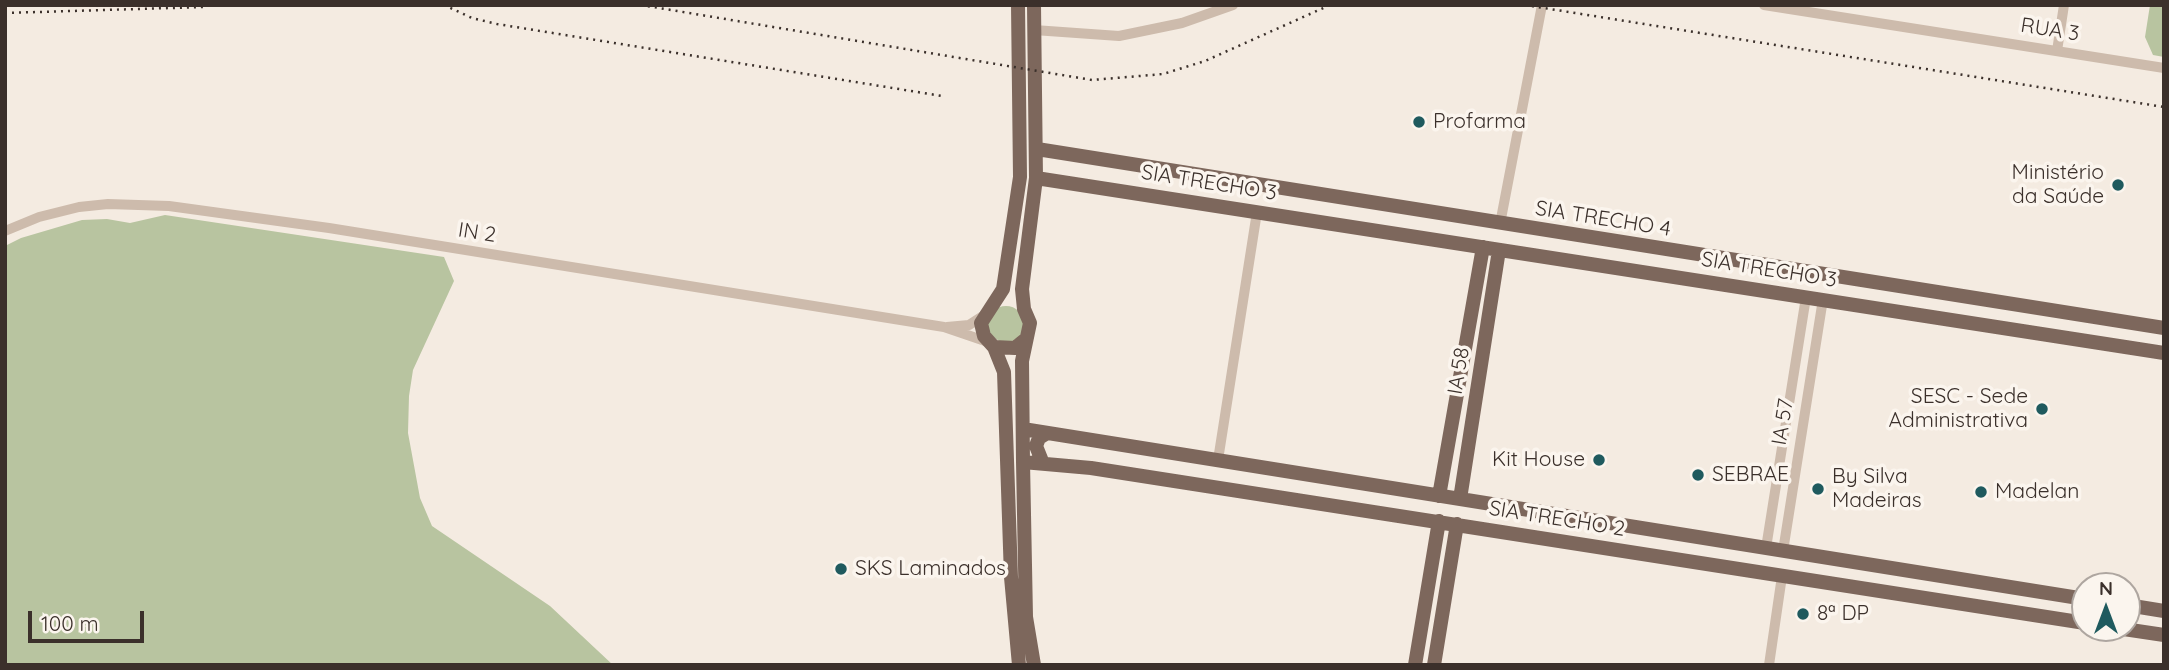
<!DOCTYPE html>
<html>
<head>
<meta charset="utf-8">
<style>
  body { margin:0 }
  #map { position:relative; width:2169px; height:670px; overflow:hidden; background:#f4ebe1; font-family:Quicksand,sans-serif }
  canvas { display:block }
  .frame { position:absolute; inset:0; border:7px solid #3b302b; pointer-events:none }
  .north { position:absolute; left:2071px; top:572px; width:70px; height:70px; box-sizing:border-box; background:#fbf5ee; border:2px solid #aea6a0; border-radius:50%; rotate:0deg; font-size:19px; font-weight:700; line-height:28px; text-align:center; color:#3b302b }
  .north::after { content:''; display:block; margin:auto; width:24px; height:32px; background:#1f5a5e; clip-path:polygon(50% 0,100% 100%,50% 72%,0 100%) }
  .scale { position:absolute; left:28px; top:611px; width:116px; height:32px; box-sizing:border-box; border:4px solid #3b302b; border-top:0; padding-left:9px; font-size:21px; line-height:24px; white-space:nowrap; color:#3b302b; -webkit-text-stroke:5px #fbf5ee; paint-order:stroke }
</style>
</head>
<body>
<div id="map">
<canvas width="2169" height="670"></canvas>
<div class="frame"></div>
<div class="north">N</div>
<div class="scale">100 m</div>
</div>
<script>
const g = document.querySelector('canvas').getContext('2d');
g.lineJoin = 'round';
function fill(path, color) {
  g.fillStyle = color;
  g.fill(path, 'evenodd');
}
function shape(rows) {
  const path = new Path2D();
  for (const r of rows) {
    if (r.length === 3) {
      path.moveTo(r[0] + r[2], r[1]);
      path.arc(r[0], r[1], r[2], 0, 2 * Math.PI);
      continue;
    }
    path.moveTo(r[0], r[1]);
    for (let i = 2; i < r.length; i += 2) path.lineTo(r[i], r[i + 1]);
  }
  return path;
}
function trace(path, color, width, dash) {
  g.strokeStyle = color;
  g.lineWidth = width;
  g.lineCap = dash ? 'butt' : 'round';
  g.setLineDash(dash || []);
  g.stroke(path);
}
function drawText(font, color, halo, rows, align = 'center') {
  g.font = font + ' Quicksand,sans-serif';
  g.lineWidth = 7;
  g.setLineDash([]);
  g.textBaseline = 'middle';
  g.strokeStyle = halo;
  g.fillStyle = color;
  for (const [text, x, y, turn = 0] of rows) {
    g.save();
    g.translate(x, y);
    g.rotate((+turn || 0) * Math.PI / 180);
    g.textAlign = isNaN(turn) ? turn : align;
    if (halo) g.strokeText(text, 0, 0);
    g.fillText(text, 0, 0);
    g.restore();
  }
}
fill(shape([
  [2150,5,2164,5,2164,57,2153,55,2145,37],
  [165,215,444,257,454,281,413,370,409,396,408,433,420,498,432,526,550,606,613,665,5,665,5,246,21,238,82,220,107,219,130,223],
  [1006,324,18]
]), '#b8c4a0');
trace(shape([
  [1764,5,2164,68],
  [1034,30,1119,36,1182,23,1233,5],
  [2057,51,2064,5],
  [1500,224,1542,5],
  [5,231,39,217,79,207,108,204,169,206,329,228,944,327,988,342],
  [947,327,969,325,983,316],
  [1218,460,1257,212],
  [1766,548,1806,297],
  [1783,551,1823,299],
  [1769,665,1782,576]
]), '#cdbbac', 10);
trace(shape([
  [1018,5,1020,177,1003,289,981,323,984,336,994,347,1004,372,1011,577,1019,665],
  [1034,5,1036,178,1022,289,1024,309,1030,323,1022,361,1023,462,1026,617,1034,665],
  [1037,149,2164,328],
  [1036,178,2164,353],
  [994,347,1015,348,1026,339],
  [1023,429,2085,599],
  [1042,461,1036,446,1039,438,1047,433],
  [1023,462,1091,468,2085,623],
  [1439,496,1483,247],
  [1460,499,1499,250],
  [2127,605,2164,611],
  [2117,628,2164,635],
  [1415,665,1439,521],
  [1434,665,1457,524]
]), '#7d675c', 14);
trace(shape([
  [444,5,472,18,497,24,942,96],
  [641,5,1092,80,1163,74,1205,61,1330,5],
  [1525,5,2164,107],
  [5,13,204,7]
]), '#3b302b', 2.5, [2, 5]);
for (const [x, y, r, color] of [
  [1419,122,7,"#1f5a5e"],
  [2118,185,7,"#1f5a5e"],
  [2042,409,7,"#1f5a5e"],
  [1599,460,7,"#1f5a5e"],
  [1698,475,7,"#1f5a5e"],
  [1818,489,7,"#1f5a5e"],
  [1981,492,7,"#1f5a5e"],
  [841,569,7,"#1f5a5e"],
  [1803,614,7,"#1f5a5e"]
]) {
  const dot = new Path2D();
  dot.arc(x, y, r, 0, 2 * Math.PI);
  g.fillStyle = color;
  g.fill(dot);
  trace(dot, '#fbf5ee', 2.5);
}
drawText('21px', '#3b302b', '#fbf5ee', [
  ["RUA 3",2050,30,9],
  ["SIA TRECHO 3",1209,183,9],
  ["SIA TRECHO 4",1603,219,9],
  ["IN 2",477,233,9],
  ["SIA TRECHO 3",1769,270,9],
  ["IA 58",1459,371,-81],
  ["IA 57",1783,422,-81],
  ["SIA TRECHO 2",1557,519,9]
]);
drawText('21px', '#3b302b', '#fbf5ee', [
  ["Profarma",1433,122],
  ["Ministério",2104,173,"right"],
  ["da Saúde",2104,197,"right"],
  ["SESC - Sede",2028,397,"right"],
  ["Administrativa",2028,421,"right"],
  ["Kit House",1585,460,"right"],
  ["SEBRAE",1712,475],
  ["By Silva",1832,477],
  ["Madeiras",1832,501],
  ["Madelan",1995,492],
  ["SKS Laminados",855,569],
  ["8ª DP",1817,614]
], 'left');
</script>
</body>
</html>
